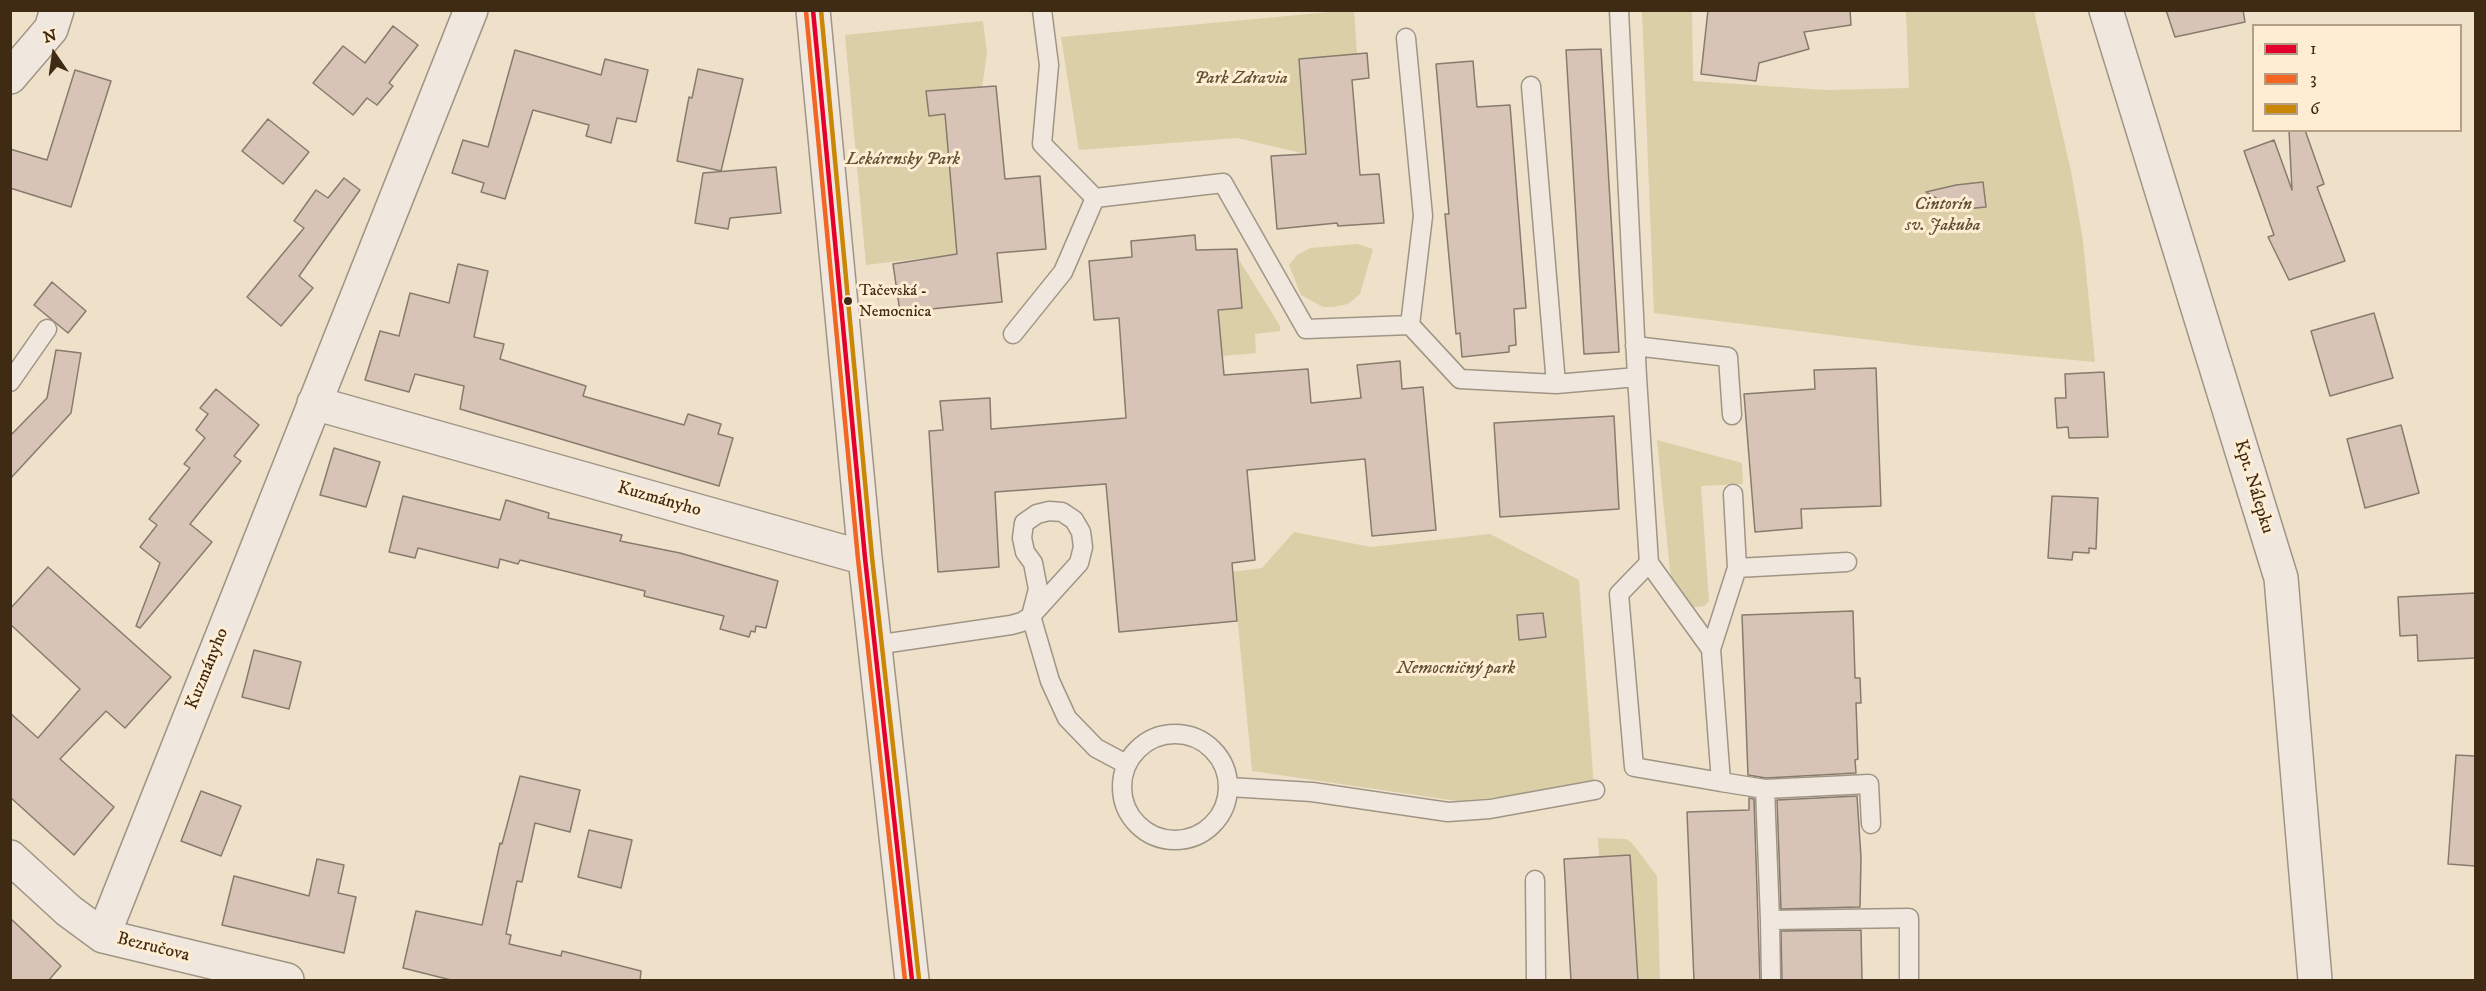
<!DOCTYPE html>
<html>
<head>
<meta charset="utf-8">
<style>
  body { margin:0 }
  #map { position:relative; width:2486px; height:991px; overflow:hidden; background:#efe0ca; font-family:"IM FELL DW Pica",serif }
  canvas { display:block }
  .frame { position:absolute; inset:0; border:12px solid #3f2a13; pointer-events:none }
  .legend { position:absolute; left:2252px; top:24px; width:210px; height:108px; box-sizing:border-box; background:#feedd3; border:2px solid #b29f86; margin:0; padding:8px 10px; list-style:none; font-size:18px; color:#3f2a13 }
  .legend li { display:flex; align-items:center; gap:12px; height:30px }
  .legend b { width:30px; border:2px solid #b29f86 }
  .north { position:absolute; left:24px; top:24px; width:60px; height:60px; -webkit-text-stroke:4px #feedd3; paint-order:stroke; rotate:347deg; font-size:16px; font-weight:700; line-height:24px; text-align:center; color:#3f2a13 }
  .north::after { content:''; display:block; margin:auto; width:21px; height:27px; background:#3f2a13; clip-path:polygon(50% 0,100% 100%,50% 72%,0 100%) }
</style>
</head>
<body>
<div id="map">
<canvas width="2486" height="991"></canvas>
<div class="frame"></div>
<ul class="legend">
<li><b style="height:8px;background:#e4002b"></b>1</li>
<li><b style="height:8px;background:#f26522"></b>3</li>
<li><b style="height:8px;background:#c98705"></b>6</li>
</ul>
<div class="north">N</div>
</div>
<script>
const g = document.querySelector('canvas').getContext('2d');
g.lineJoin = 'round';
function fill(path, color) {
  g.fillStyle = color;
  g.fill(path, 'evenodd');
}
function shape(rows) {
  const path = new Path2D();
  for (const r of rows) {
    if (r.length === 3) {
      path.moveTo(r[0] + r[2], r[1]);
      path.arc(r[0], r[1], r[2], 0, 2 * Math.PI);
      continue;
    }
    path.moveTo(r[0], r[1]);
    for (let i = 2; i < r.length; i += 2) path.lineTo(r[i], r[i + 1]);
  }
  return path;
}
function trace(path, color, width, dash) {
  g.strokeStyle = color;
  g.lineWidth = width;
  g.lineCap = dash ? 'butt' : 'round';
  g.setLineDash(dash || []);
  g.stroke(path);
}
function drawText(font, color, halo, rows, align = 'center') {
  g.font = font + ' "IM FELL DW Pica",serif';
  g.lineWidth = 6;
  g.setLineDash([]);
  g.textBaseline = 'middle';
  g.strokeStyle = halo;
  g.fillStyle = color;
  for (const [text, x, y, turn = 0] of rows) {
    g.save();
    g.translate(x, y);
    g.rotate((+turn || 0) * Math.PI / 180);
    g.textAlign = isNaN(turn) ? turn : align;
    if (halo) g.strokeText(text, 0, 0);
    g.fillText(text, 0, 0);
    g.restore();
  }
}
fill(shape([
  [1341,11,1354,11,1357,54,1299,60,1306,154,1237,138,1079,150,1061,37],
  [1642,11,1692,11,1693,81,1826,90,1909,88,1906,11,2034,11,2071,171,2083,241,2095,362,1920,346,1654,313],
  [983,21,987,53,982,87,926,91,929,116,945,114,957,254,866,265,845,35],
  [1357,244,1373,249,1360,294,1348,304,1333,307,1323,307,1301,295,1289,265,1297,255,1310,248],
  [1238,258,1280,326,1280,331,1255,334,1256,353,1222,356,1218,310,1242,308],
  [1657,440,1742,463,1743,484,1701,486,1709,601,1704,606,1690,608,1674,587,1670,571],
  [1294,532,1371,547,1490,534,1579,580,1594,788,1457,801,1252,771,1233,572,1262,568],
  [1598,838,1626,839,1632,843,1657,876,1660,980,1638,980,1630,855,1599,857]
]), '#dacfa7');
const building = shape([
  [1708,10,1850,10,1851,25,1804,32,1809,49,1759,63,1756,81,1701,74,1708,10],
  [2166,10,2243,10,2245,22,2175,37,2166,10],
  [393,26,418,45,389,83,393,86,377,105,367,98,353,115,313,83,343,46,365,63,393,26],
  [1601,49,1619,352,1584,354,1566,50,1601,49],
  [515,50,601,75,605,59,648,70,636,122,617,118,611,143,586,136,589,125,533,110,505,199,481,192,484,183,452,173,463,140,488,147,515,50],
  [1367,53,1369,78,1352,80,1360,175,1379,174,1384,223,1338,226,1337,223,1277,229,1271,156,1306,154,1299,59,1367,53],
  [1473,61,1477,107,1510,105,1526,308,1514,309,1516,345,1509,346,1509,352,1462,357,1460,333,1456,334,1445,214,1449,214,1436,64,1473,61],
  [698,69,743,79,721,171,677,161,689,97,692,98,698,69],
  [75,70,111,81,71,207,10,188,10,149,47,160,75,70],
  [996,86,1005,179,1040,176,1046,249,997,253,1002,302,900,312,893,264,957,254,945,114,929,116,926,91,996,86],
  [268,119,309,152,283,184,242,151,268,119],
  [2289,130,2305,130,2324,184,2317,187,2345,261,2289,280,2268,237,2274,235,2244,151,2274,140,2292,190,2289,130],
  [776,167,781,213,730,218,728,229,695,223,703,173,776,167],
  [344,178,360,190,299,276,313,288,281,326,247,297,304,228,294,221,316,190,328,198,344,178],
  [1983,182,1986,207,1956,210,1926,192,1956,185,1983,182],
  [1195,235,1196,250,1237,249,1242,308,1218,310,1224,375,1308,369,1311,403,1361,398,1357,365,1400,361,1402,389,1423,387,1436,530,1372,536,1365,459,1247,470,1255,560,1232,563,1237,621,1119,632,1106,484,995,492,999,567,938,572,929,431,943,430,940,401,990,398,991,429,1126,418,1119,318,1094,320,1089,261,1132,257,1131,241,1195,235],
  [458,264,488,271,474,337,504,344,500,359,586,386,583,396,684,425,688,414,721,424,718,434,733,438,719,486,460,409,464,386,415,374,409,392,365,380,380,331,399,336,410,293,449,303,458,264],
  [52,282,86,311,68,333,34,305,52,282],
  [2374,313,2393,378,2330,396,2311,331,2374,313],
  [56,350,81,353,71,413,10,479,10,436,47,398,56,350],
  [1876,368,1881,506,1801,509,1802,528,1755,532,1744,394,1815,389,1814,370,1876,368],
  [2104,372,2108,437,2069,438,2068,427,2057,428,2055,398,2066,398,2065,374,2104,372],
  [216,389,259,425,234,456,241,461,190,524,212,542,140,628,136,626,160,563,140,547,157,525,149,519,190,468,184,464,205,438,196,430,208,414,200,408,216,389],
  [1614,416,1619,509,1500,517,1494,423,1614,416],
  [2401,425,2419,493,2365,508,2347,439,2401,425],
  [334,448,380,462,366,507,320,495,334,448],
  [403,496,500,520,506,500,549,513,548,518,622,535,620,541,680,553,778,581,766,628,756,626,755,632,751,631,749,637,720,629,724,616,644,596,645,591,520,560,518,564,500,559,498,568,418,548,415,558,389,552,403,496],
  [2052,496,2098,498,2096,549,2089,548,2089,553,2073,552,2072,560,2048,558,2052,496],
  [48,567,171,677,125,728,106,711,60,759,114,807,74,855,10,797,10,713,38,738,80,689,10,624,10,609,48,567],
  [2475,593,2475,658,2418,661,2417,635,2400,636,2398,597,2475,593],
  [1853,611,1855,678,1860,678,1861,703,1856,703,1858,759,1855,760,1856,773,1766,778,1748,775,1742,615,1853,611],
  [1543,613,1546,637,1519,640,1517,615,1543,613],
  [254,650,301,662,289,709,242,697,254,650],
  [2456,755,2475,756,2475,866,2448,864,2456,755],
  [520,776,580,790,570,832,535,823,522,882,517,881,506,934,511,935,509,944,561,956,562,951,641,971,640,981,455,981,403,968,416,911,482,925,500,843,502,844,520,776],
  [201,791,241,806,221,856,181,841,201,791],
  [1857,796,1861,858,1860,907,1781,909,1777,800,1857,796],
  [1749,798,1754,799,1760,981,1694,981,1687,812,1749,810,1749,798],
  [589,830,632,840,621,888,578,877,589,830],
  [1630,855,1638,981,1571,981,1564,859,1630,855],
  [317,859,344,865,338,893,356,897,344,953,222,925,234,876,309,896,317,859],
  [10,918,61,966,48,981,10,981,10,918],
  [1861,930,1862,981,1782,981,1781,931,1861,930]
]);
fill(building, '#d7c4b7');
trace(building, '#867b6d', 1.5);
const service = shape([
  [1042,10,1049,65,1042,144,1095,198,1223,183,1306,329,1410,325,1460,379,1556,384,1637,377],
  [1619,10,1637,377,1649,563,1619,594,1634,767,1721,782,1711,649,1649,563],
  [1406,38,1423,216,1410,325],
  [1531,86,1556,384],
  [1013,334,1063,272,1095,198],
  [1635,346,1728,357,1732,415],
  [10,382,47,329],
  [1733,494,1737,568,1847,562],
  [875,645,1011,625,1022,622,1031,616,1079,563,1083,547,1081,532,1074,520,1062,512,1049,511,1037,514,1024,523,1022,538,1025,552,1033,563,1038,589,1031,616,1050,681,1067,718,1096,748,1126,764],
  [1711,649,1737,568],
  [1175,787,53],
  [1721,782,1765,789,1869,784,1871,824],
  [1229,787,1312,792,1448,812,1490,809,1595,790],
  [1765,789,1770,920,1909,918,1909,980],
  [1535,880,1536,980],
  [1770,920,1771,980]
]);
const minor = shape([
  [813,10,865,558,912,980],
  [10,77,51,29,57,10],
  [314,403,865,558],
  [10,857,69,911,103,936,287,980],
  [103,936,471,10]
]);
const tertiary = shape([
  [2106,10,2281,578,2315,980]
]);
trace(service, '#a09585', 21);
trace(minor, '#a09585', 36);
trace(tertiary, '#a09585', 36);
trace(service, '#f0e8de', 18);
trace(minor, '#f0e8de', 33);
trace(tertiary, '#f0e8de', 33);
trace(shape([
  [813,10,865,558,912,980]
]), '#e4002b', 4.5);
trace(shape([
  [806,11,858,559,905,980]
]), '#f26522', 4.5);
trace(shape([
  [821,10,872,557,919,979]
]), '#c98705', 4.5);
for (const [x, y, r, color] of [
  [848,301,5,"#3f2a13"]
]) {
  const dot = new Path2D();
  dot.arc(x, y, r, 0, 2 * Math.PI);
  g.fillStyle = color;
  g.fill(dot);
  trace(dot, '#feedd3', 2);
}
drawText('16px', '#3f2a13', '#feedd3', [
  ["Tačevská -",859,292],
  ["Nemocnica",859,313]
], 'left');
drawText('italic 18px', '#615031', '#feedd3', [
  ["Park Zdravia",1241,79],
  ["Lekárensky Park",903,160],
  ["Cintorín",1943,205],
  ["sv. Jakuba",1943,226],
  ["Nemocničný park",1456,669]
]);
drawText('18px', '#3f2a13', '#feedd3', [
  ["Kpt. Nálepku",2253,487,73],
  ["Kuzmányho",659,500,16],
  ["Kuzmányho",208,669,-68],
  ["Bezručova",153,948,14]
]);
</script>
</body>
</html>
